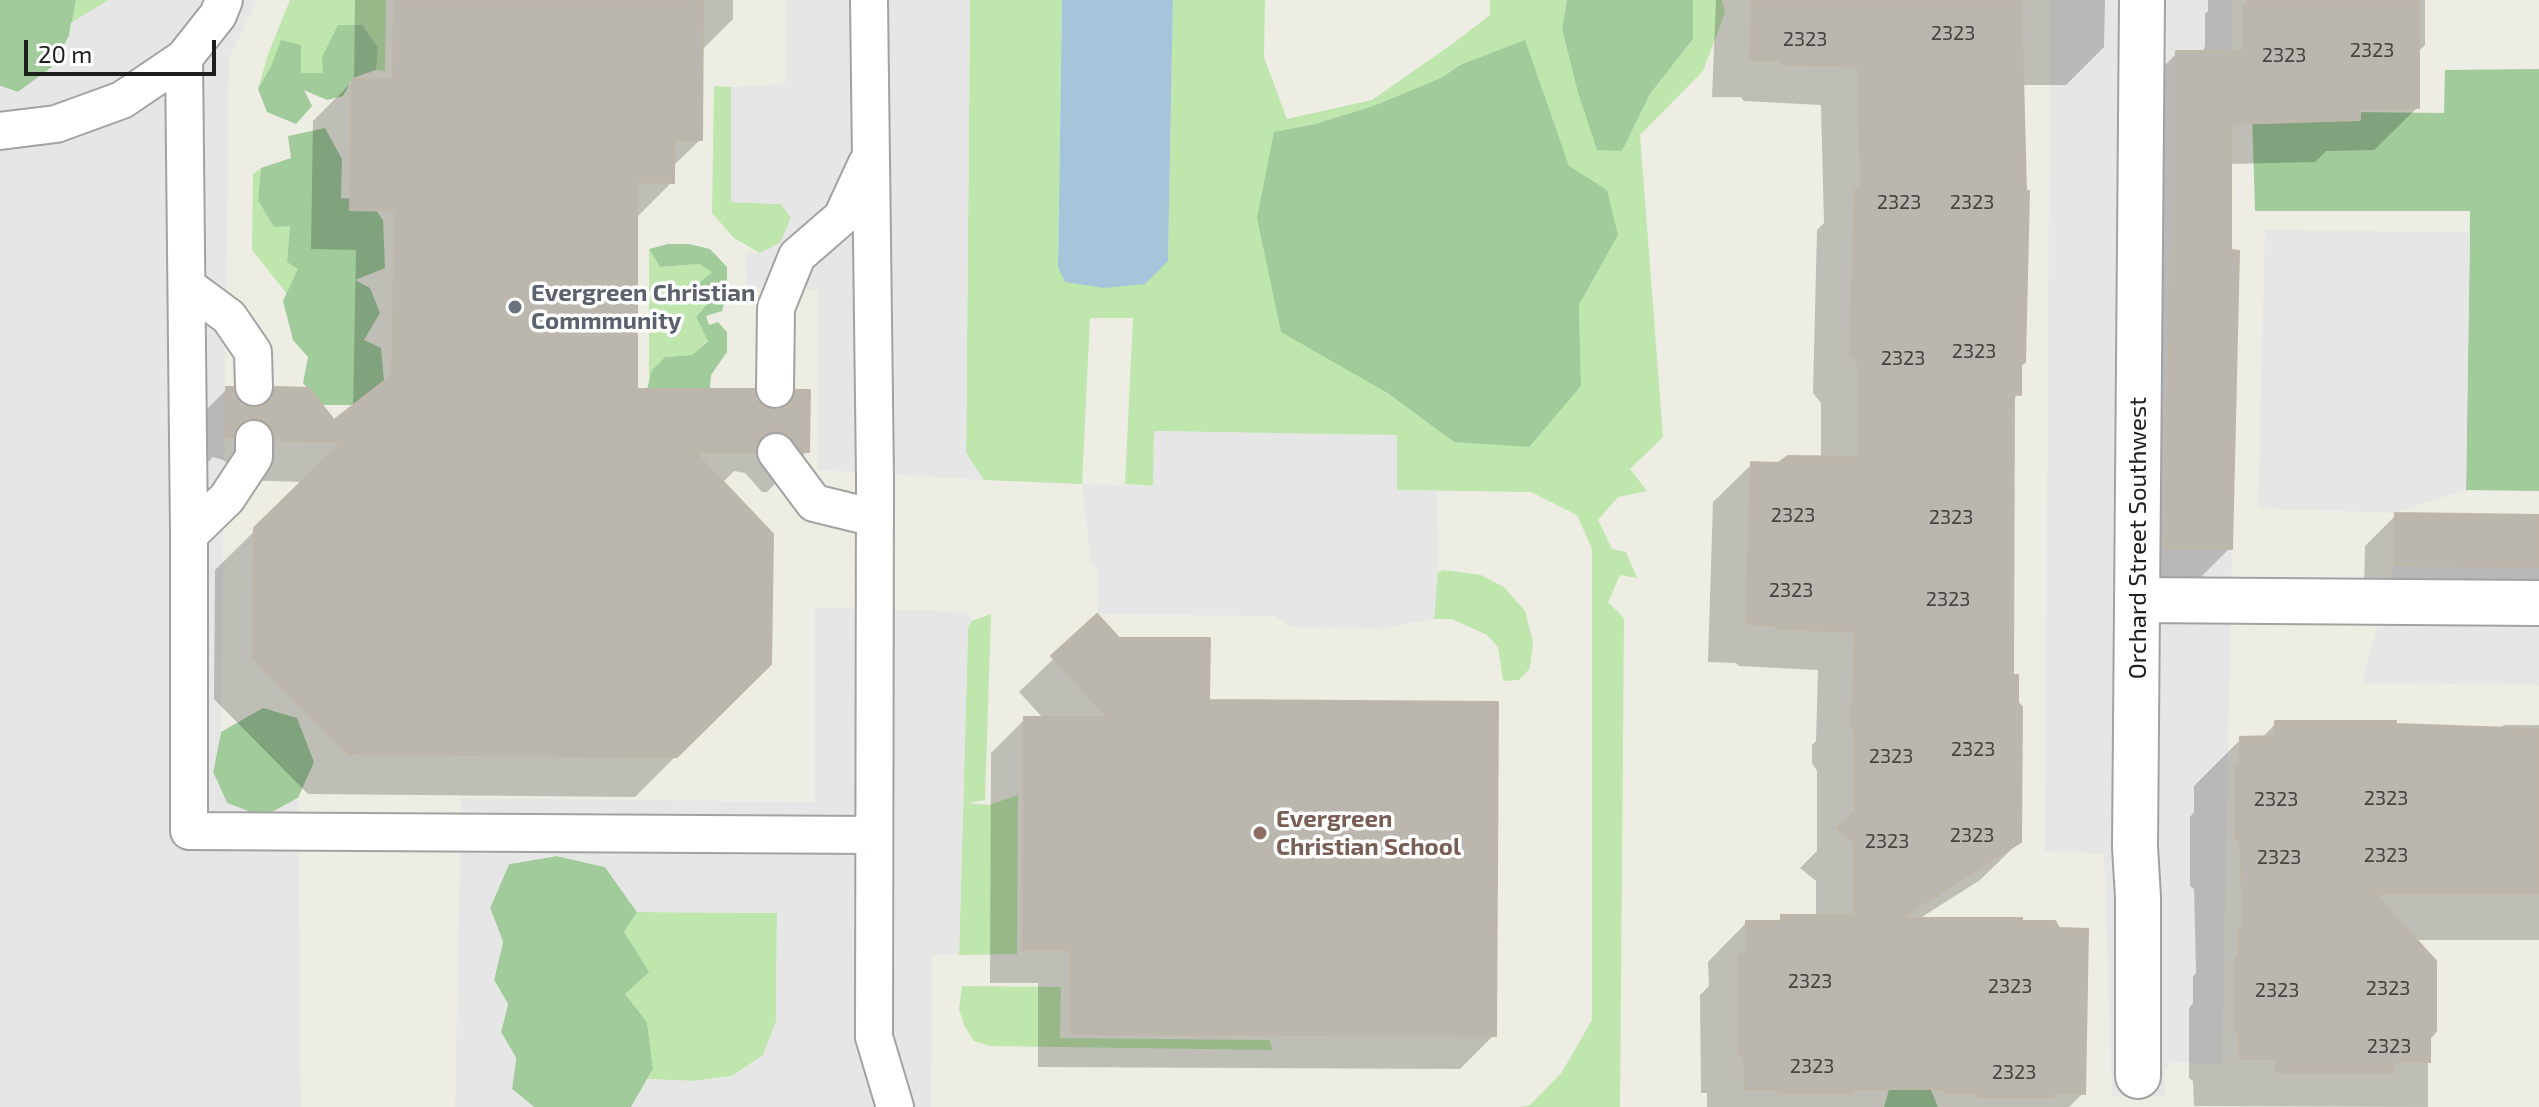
<!DOCTYPE html>
<html>
<head>
<meta charset="utf-8">
<style>
  body { margin:0 }
  #map { position:relative; width:2539px; height:1107px; overflow:hidden; background:#eeede4; font-family:"Exo 2",sans-serif }
  canvas { display:block }
  .scale { position:absolute; left:24px; top:40px; width:192px; height:36px; box-sizing:border-box; border:4px solid #1e1e1e; border-top:0; padding-left:10px; font-size:24px; line-height:28px; white-space:nowrap; color:#1e1e1e; -webkit-text-stroke:6px #fff; paint-order:stroke }
</style>
</head>
<body>
<div id="map">
<canvas width="2539" height="1107"></canvas>
<div class="scale">20 m</div>
</div>
<script>
const g = document.querySelector('canvas').getContext('2d');
g.lineJoin = 'round';
function fill(path, color) {
  g.fillStyle = color;
  g.fill(path, 'evenodd');
}
function shape(rows) {
  const path = new Path2D();
  for (const r of rows) {
    path.moveTo(r[0], r[1]);
    for (let i = 2; i < r.length; i += 2) path.lineTo(r[i], r[i + 1]);
  }
  return path;
}
function trace(path, color, width, dash) {
  g.strokeStyle = color;
  g.lineWidth = width;
  g.lineCap = dash ? 'butt' : 'round';
  g.setLineDash(dash || []);
  g.stroke(path);
}
function drawText(font, color, halo, rows, align = 'center') {
  g.font = font + ' "Exo 2",sans-serif';
  g.lineWidth = 7;
  g.setLineDash([]);
  g.textBaseline = 'middle';
  g.strokeStyle = halo;
  g.fillStyle = color;
  for (const [text, x, y, turn = 0] of rows) {
    g.save();
    g.translate(x, y);
    g.rotate((+turn || 0) * Math.PI / 180);
    g.textAlign = isNaN(turn) ? turn : align;
    if (halo) g.strokeText(text, 0, 0);
    g.fillText(text, 0, 0);
    g.restore();
  }
}
fill(shape([
  [76,0,109,0,71,23],
  [290,0,386,0,385,71,376,70,378,48,323,73,301,73,272,64,258,89,268,54],
  [970,0,1062,0,1058,267,1168,260,1173,0,1265,0,1264,57,1287,119,1372,100,1455,42,1490,15,1490,0,1567,0,1562,29,1577,89,1622,151,1650,94,1693,39,1693,0,1722,0,1725,13,1703,71,1640,135,1663,437,1630,469,1647,491,1618,497,1598,520,1612,549,1626,552,1637,578,1620,575,1608,602,1624,618,1620,1107,1520,1107,1530,1105,1562,1072,1592,1020,1592,549,1577,515,1531,492,1397,490,1397,436,1154,431,1154,486,1125,484,1133,318,1090,318,1082,484,984,480,966,453],
  [1524,41,1569,166,1618,235,1579,305,1581,386,1454,442,1386,392,1274,132,1315,124,1373,106,1441,78,1460,65],
  [714,86,731,87,731,202,781,204,791,218,781,242,760,253,734,238,712,213],
  [261,168,258,200,290,225,287,261,298,269,287,294,252,250,253,174],
  [649,249,660,267,699,264,713,272,708,303,696,317,708,340,692,355,665,357,652,370,649,381],
  [1444,570,1481,575,1504,587,1525,611,1533,642,1530,668,1519,680,1503,681,1498,647,1487,635,1452,619,1434,619,1436,580,1438,572],
  [991,614,985,800,968,803,989,805,1018,795,1017,954,959,955,968,628,972,621],
  [637,912,777,913,776,1022,763,1055,732,1076,693,1081,648,1079,653,1069,647,1022,625,994,624,932],
  [962,986,1061,987,1060,1038,1269,1040,1273,1050,991,1046,974,1041,964,1025,959,1009]
]), '#bee6ad');
fill(shape([
  [0,0,76,0,69,36,52,67,18,92,0,86],
  [1567,0,1693,0,1693,39,1650,94,1622,151,1597,150,1577,89,1562,29],
  [338,25,362,25,378,48,376,70,353,78,343,96,327,100,304,90,312,106,296,124,267,112,258,89,272,64,281,40,301,45,301,73,323,73,322,57],
  [1525,40,1569,166,1607,190,1618,235,1579,305,1581,386,1529,447,1454,442,1386,392,1281,332,1257,218,1274,132,1315,124,1373,106,1441,78,1460,65],
  [2539,69,2539,491,2466,490,2470,211,2255,211,2252,111,2444,113,2445,70],
  [325,128,342,159,341,198,369,200,383,220,385,268,355,280,370,288,380,313,364,340,381,348,384,381,353,405,322,405,303,383,308,357,293,340,283,301,298,269,287,262,290,226,274,227,258,200,261,168,291,158,288,136],
  [668,244,689,244,710,249,727,267,727,294,722,311,706,316,709,325,718,322,727,332,727,352,711,375,710,389,647,389,652,370,665,357,692,355,708,341,696,317,708,303,697,285,712,272,699,264,660,267,649,249],
  [263,708,297,718,314,762,298,798,263,817,227,803,213,772,221,732],
  [557,856,605,867,637,912,624,932,649,972,625,994,647,1022,653,1069,631,1107,534,1107,512,1089,516,1058,501,1032,508,1004,494,980,503,942,490,908,509,864],
  [1906,1031,1938,1107,1884,1107]
]), '#a1cb9b');
fill(shape([
  [109,0,257,0,229,58,221,732,213,772,227,803,263,817,298,798,301,1107,0,1107,0,86,18,92,52,67,69,36,71,23],
  [785,0,970,0,966,453,984,480,818,470,818,290,747,287,746,253,760,253,780,243,791,218,781,204,731,202,731,87,785,84],
  [2050,0,2232,0,2231,212,2226,250,2171,249,2165,547,2232,549,2222,1064,2173,1062,2165,1069,2165,1097,2112,1096,2104,854,2045,851],
  [2265,230,2470,232,2466,490,2398,512,2539,515,2539,685,2362,683,2394,565,2395,513,2258,508],
  [1154,431,1397,435,1397,490,1437,491,1438,572,1434,619,1378,629,1291,627,1274,616,1097,614,1098,570,1091,563,1082,484,1153,486],
  [815,607,967,612,972,621,968,628,959,955,932,955,931,1107,631,1107,648,1079,693,1081,732,1077,763,1055,776,1022,777,913,637,912,605,867,557,856,509,864,490,908,503,942,494,980,508,1004,501,1032,516,1058,512,1089,534,1107,455,1107,461,798,815,802]
]), '#e6e6e6');
fill(shape([
  [1062,0,1173,0,1168,261,1145,284,1104,288,1065,282,1058,267]
]), '#a7c5da');
fill(shape([
  [355,0,733,0,733,19,701,51,700,140,672,167,672,182,635,219,635,391,755,400,763,408,777,412,797,392,807,451,767,492,762,492,745,473,734,471,722,483,769,663,635,797,308,794,214,699,215,570,304,482,235,480,232,468,223,460,213,457,191,478,187,429,227,389,242,407,255,410,276,389,334,422,353,408,356,250,311,249,313,121,354,80],
  [1716,0,2105,0,2104,47,2066,85,2021,85,2019,394,2012,400,2011,677,2019,842,1980,880,1917,920,2083,1093,2069,1107,1707,1107,1707,1093,1701,1093,1700,995,1709,986,1708,962,1746,923,1776,923,1782,917,1816,917,1816,881,1800,868,1817,851,1817,771,1812,763,1812,745,1816,741,1818,670,1739,666,1736,663,1708,662,1713,502,1752,464,1779,465,1821,459,1821,403,1813,393,1817,230,1824,223,1821,105,1744,101,1741,97,1712,97],
  [2208,0,2425,0,2425,45,2417,53,2417,108,2374,150,2326,151,2315,162,2229,164,2230,548,2187,591,2123,590,2134,96,2177,53,2202,53,2205,46,2205,14,2208,11],
  [2396,515,2539,517,2539,598,2364,595,2365,546],
  [1097,617,1119,640,1207,702,1494,1035,1460,1069,1038,1067,1038,983,990,983,991,753,1025,719,1044,719,1019,692],
  [2276,723,2499,729,2504,725,2539,725,2539,940,2414,940,2428,1038,2428,1107,2194,1106,2193,1081,2189,1078,2189,1008,2193,1003,2193,976,2196,973,2194,889,2190,886,2190,817,2194,812,2194,786,2241,739,2261,739]
]), '#0003');
const building = shape([
  [394,0,703,0,702,140,674,140,674,183,637,182,637,389,754,389,756,399,764,407,776,410,786,407,793,400,796,390,810,390,809,452,802,452,785,433,774,431,763,436,757,443,755,452,695,452,773,534,771,664,677,757,349,754,253,658,254,528,342,442,275,440,272,428,264,421,255,418,243,421,236,429,233,438,225,438,226,387,233,387,237,399,243,405,254,408,266,404,272,398,275,387,309,388,334,420,392,375,395,211,350,210,352,79,393,80,394,0],
  [1752,0,2021,0,2026,191,2029,191,2025,362,2021,365,2021,395,2014,394,2013,675,2018,675,2018,703,2022,707,2021,842,1901,918,2022,918,2022,921,2055,921,2059,928,2088,929,2085,1094,2055,1092,2053,1097,1978,1097,1978,1094,1945,1094,1945,1089,1855,1089,1853,1094,1778,1094,1778,1090,1745,1090,1744,1055,1738,1055,1738,954,1746,954,1746,921,1781,921,1781,915,1854,915,1854,842,1837,828,1855,811,1855,732,1850,724,1850,704,1853,701,1855,632,1778,629,1775,625,1746,624,1751,462,1778,463,1788,456,1858,457,1858,364,1850,354,1855,189,1861,191,1858,67,1783,64,1780,60,1750,60,1752,0],
  [2247,0,2419,0,2419,108,2360,110,2360,120,2231,124,2231,250,2239,251,2232,549,2165,548,2171,249,2175,249,2176,51,2244,51,2244,5,2247,5,2247,0],
  [2395,513,2539,515,2539,567,2394,565,2395,513],
  [1097,614,1119,638,1210,638,1209,700,1498,702,1496,1036,1071,1034,1071,950,1023,950,1024,717,1107,717,1051,656,1097,614],
  [2275,721,2396,721,2396,724,2539,729,2539,894,2375,894,2436,961,2436,1031,2430,1038,2430,1062,2393,1062,2393,1072,2276,1072,2276,1059,2240,1059,2239,1034,2235,1031,2235,959,2239,954,2239,928,2243,928,2240,842,2236,839,2236,768,2240,764,2240,737,2275,736,2275,721]
]);
fill(building, '#bbb6ae');
trace(building, '#bfb6a8', 2);
const service = shape([
  [224,0,218,15,184,58,189,535,189,831,874,835],
  [869,0,875,478,874,1037,895,1107],
  [0,131,56,124,122,100,184,58],
  [187,286,229,317,253,352,254,387],
  [775,389,776,308,797,256,842,217,867,163],
  [776,452,814,503,875,518],
  [189,535,227,498,254,457,254,439]
]);
const minor = shape([
  [2138,600,2539,603],
  [2138,1076,2138,897,2135,847,2142,0]
]);
trace(service, '#a2a2a2', 40);
trace(minor, '#a2a2a2', 48);
trace(service, '#fff', 36);
trace(minor, '#fff', 44);
for (const [x, y, r, color] of [
  [515,307,8,"#6b7280"],
  [1260,833,8,"#8d6e63"]
]) {
  const dot = new Path2D();
  dot.arc(x, y, r, 0, 2 * Math.PI);
  g.fillStyle = color;
  g.fill(dot);
  trace(dot, '#fff', 3);
}
drawText('20px', '#454442', null, [
  ["2323",1953,33],
  ["2323",1805,39],
  ["2323",2372,50],
  ["2323",2284,55],
  ["2323",1899,202],
  ["2323",1972,202],
  ["2323",1974,351],
  ["2323",1903,358],
  ["2323",1793,515],
  ["2323",1951,517],
  ["2323",1791,590],
  ["2323",1948,599],
  ["2323",1973,749],
  ["2323",1891,756],
  ["2323",2386,798],
  ["2323",2276,799],
  ["2323",1972,835],
  ["2323",1887,841],
  ["2323",2386,855],
  ["2323",2279,857],
  ["2323",1810,981],
  ["2323",2010,986],
  ["2323",2388,988],
  ["2323",2277,990],
  ["2323",2389,1046],
  ["2323",1812,1066],
  ["2323",2014,1072]
]);
drawText('bold 24px', '#5b616d', '#fff', [
  ["Evergreen Christian",531,293],
  ["Commmunity",531,321]
], 'left');
drawText('24px', '#1e1e1e', '#fff', [
  ["Orchard Street Southwest",2138,538,-90]
]);
drawText('bold 24px', '#785e54', '#fff', [
  ["Evergreen",1276,819],
  ["Christian School",1276,847]
], 'left');
</script>
</body>
</html>
